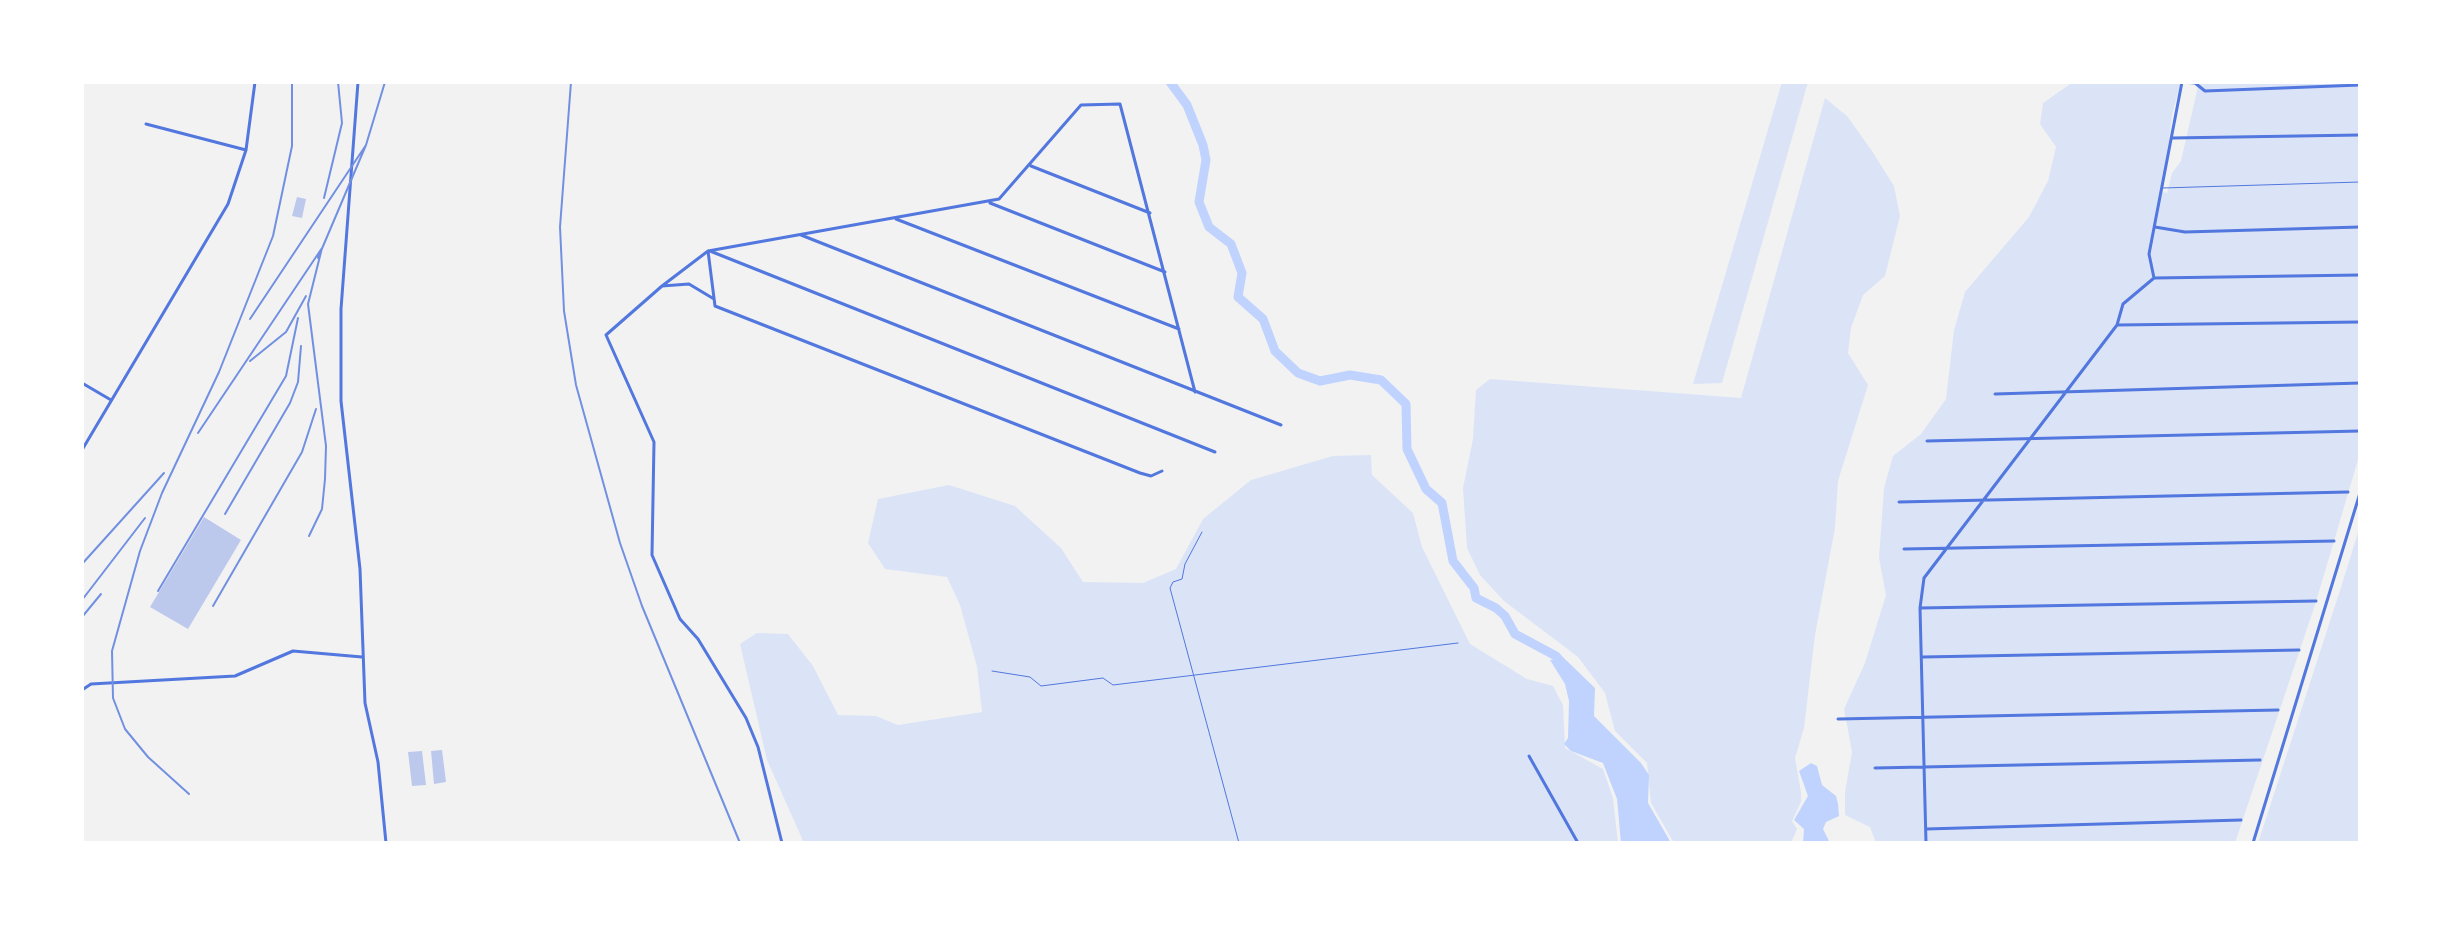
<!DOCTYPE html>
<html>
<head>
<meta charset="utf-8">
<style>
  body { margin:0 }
  #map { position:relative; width:2442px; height:925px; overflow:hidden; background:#f2f2f2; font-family:"Source Sans 3",sans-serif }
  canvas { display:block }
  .frame { position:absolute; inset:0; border:84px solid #fff; pointer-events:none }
</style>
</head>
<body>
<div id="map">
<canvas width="2442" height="925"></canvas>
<div class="frame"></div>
</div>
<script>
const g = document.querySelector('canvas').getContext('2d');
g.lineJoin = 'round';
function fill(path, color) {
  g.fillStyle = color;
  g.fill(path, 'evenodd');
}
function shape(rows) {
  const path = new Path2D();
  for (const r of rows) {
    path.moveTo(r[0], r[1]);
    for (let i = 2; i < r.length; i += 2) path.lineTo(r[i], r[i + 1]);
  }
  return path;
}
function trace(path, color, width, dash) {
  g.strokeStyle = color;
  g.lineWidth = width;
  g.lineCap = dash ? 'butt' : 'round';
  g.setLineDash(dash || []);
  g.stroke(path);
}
fill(shape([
  [1782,82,1808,82,1722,383,1693,384],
  [2073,82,2181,82,2172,115,2163,192,2167,193,2172,173,2181,161,2199,82,2360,82,2360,453,2316,602,2235,843,1876,843,1870,827,1845,815,1845,792,1852,752,1844,709,1865,663,1886,595,1879,558,1884,488,1893,456,1921,434,1946,399,1954,330,1965,292,2029,217,2048,181,2056,147,2040,124,2043,103],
  [1825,98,1847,116,1872,151,1894,186,1900,216,1885,276,1863,295,1851,328,1848,353,1868,385,1838,481,1835,528,1815,635,1804,728,1795,758,1801,792,1801,802,1792,821,1797,829,1791,843,1674,843,1651,803,1647,763,1615,731,1605,693,1578,657,1504,601,1480,575,1467,548,1463,488,1473,439,1476,390,1490,379,1741,398],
  [1371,455,1372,475,1413,513,1422,547,1470,644,1527,679,1553,686,1563,705,1565,748,1603,769,1613,798,1618,843,804,843,767,760,740,644,757,633,788,634,813,666,838,715,876,716,898,725,982,712,977,667,960,605,947,577,885,569,868,543,878,499,949,485,1015,506,1061,548,1083,582,1143,583,1176,569,1203,519,1251,480,1333,456],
  [2360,526,2360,843,2258,843,2343,581]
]), '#dbe4f7');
fill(shape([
  [1557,659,1567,661,1595,688,1594,716,1641,763,1649,775,1648,803,1671,843,1621,843,1617,799,1603,763,1571,751,1564,744,1568,738,1569,701,1565,684,1550,660],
  [1811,763,1817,766,1822,785,1836,796,1838,804,1839,816,1826,822,1823,829,1829,841,1825,843,1803,843,1804,829,1794,820,1808,796,1799,771]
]), '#bfd3fe');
trace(shape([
  [1170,82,1187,105,1203,145,1206,160,1199,202,1209,227,1231,244,1242,273,1238,297,1263,319,1275,351,1298,373,1320,381,1350,375,1381,380,1406,404,1407,449,1426,489,1442,503,1453,561,1474,588,1476,598,1496,608,1505,616,1515,634,1556,656,1566,667]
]), '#bfd3fe', 9);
fill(shape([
  [297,197,306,199,302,218,292,216],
  [204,517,241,540,188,629,150,607],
  [442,750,446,782,434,784,431,751],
  [422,751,426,785,412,786,408,752]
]), '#bdc9ec');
trace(shape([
  [2163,188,2360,182],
  [1202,532,1185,564,1182,579,1173,582,1170,588,1239,843],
  [992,671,1030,677,1041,686,1103,678,1113,685,1458,643]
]), '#5277de', 1);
trace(shape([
  [358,82,341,309,341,401,360,569,365,703,378,762,386,843],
  [2183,82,2195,83,2205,91,2360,85],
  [146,124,246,150],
  [2172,138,2360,135],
  [1031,166,1150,213],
  [990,203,1165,272],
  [896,219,1179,329],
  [2155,227,2185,232,2360,227],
  [801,235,1281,425],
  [708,251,715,306,1140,473,1151,476,1162,471],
  [710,251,1215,452],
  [2154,278,2149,254,2182,82],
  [662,286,708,251,999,199,1081,105,1120,104,1195,392],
  [714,299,689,284,662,286,606,335,654,442,652,555,680,619,698,639,746,718,758,747,782,843],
  [2117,325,2360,322],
  [82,383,111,400],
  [1995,394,2360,383],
  [1927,441,2360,431],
  [82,450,228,204,246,150,255,82],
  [1899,502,2348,492],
  [1904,549,2334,541],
  [1920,608,2316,601],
  [1923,657,2299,650],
  [82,690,91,684,235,676,293,651,362,657],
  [1838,719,2278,710],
  [1529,756,1578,843],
  [1875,768,2260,760],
  [1926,829,2241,820],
  [1926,843,1920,608,1924,578,2117,325,2123,304,2154,278,2360,275],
  [2253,843,2360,493]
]), '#5277de', 3);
trace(shape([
  [571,82,560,227,564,311,576,385,620,543,642,606,740,843],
  [366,145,385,82],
  [324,198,342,123,338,82],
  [250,319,366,145,318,258],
  [250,361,286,332,306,296],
  [198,433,322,248,308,304,326,446,325,479,322,509,309,536],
  [225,514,290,403,298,382,301,346],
  [82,564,164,473],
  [158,591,286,376,298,318],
  [82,600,145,518],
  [213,606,302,452,316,409],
  [82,617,101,594],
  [189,794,148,757,125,729,113,698,112,651,140,551,162,493,219,372,273,236,292,146,292,82]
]), '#7290e2', 2);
</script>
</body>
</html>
